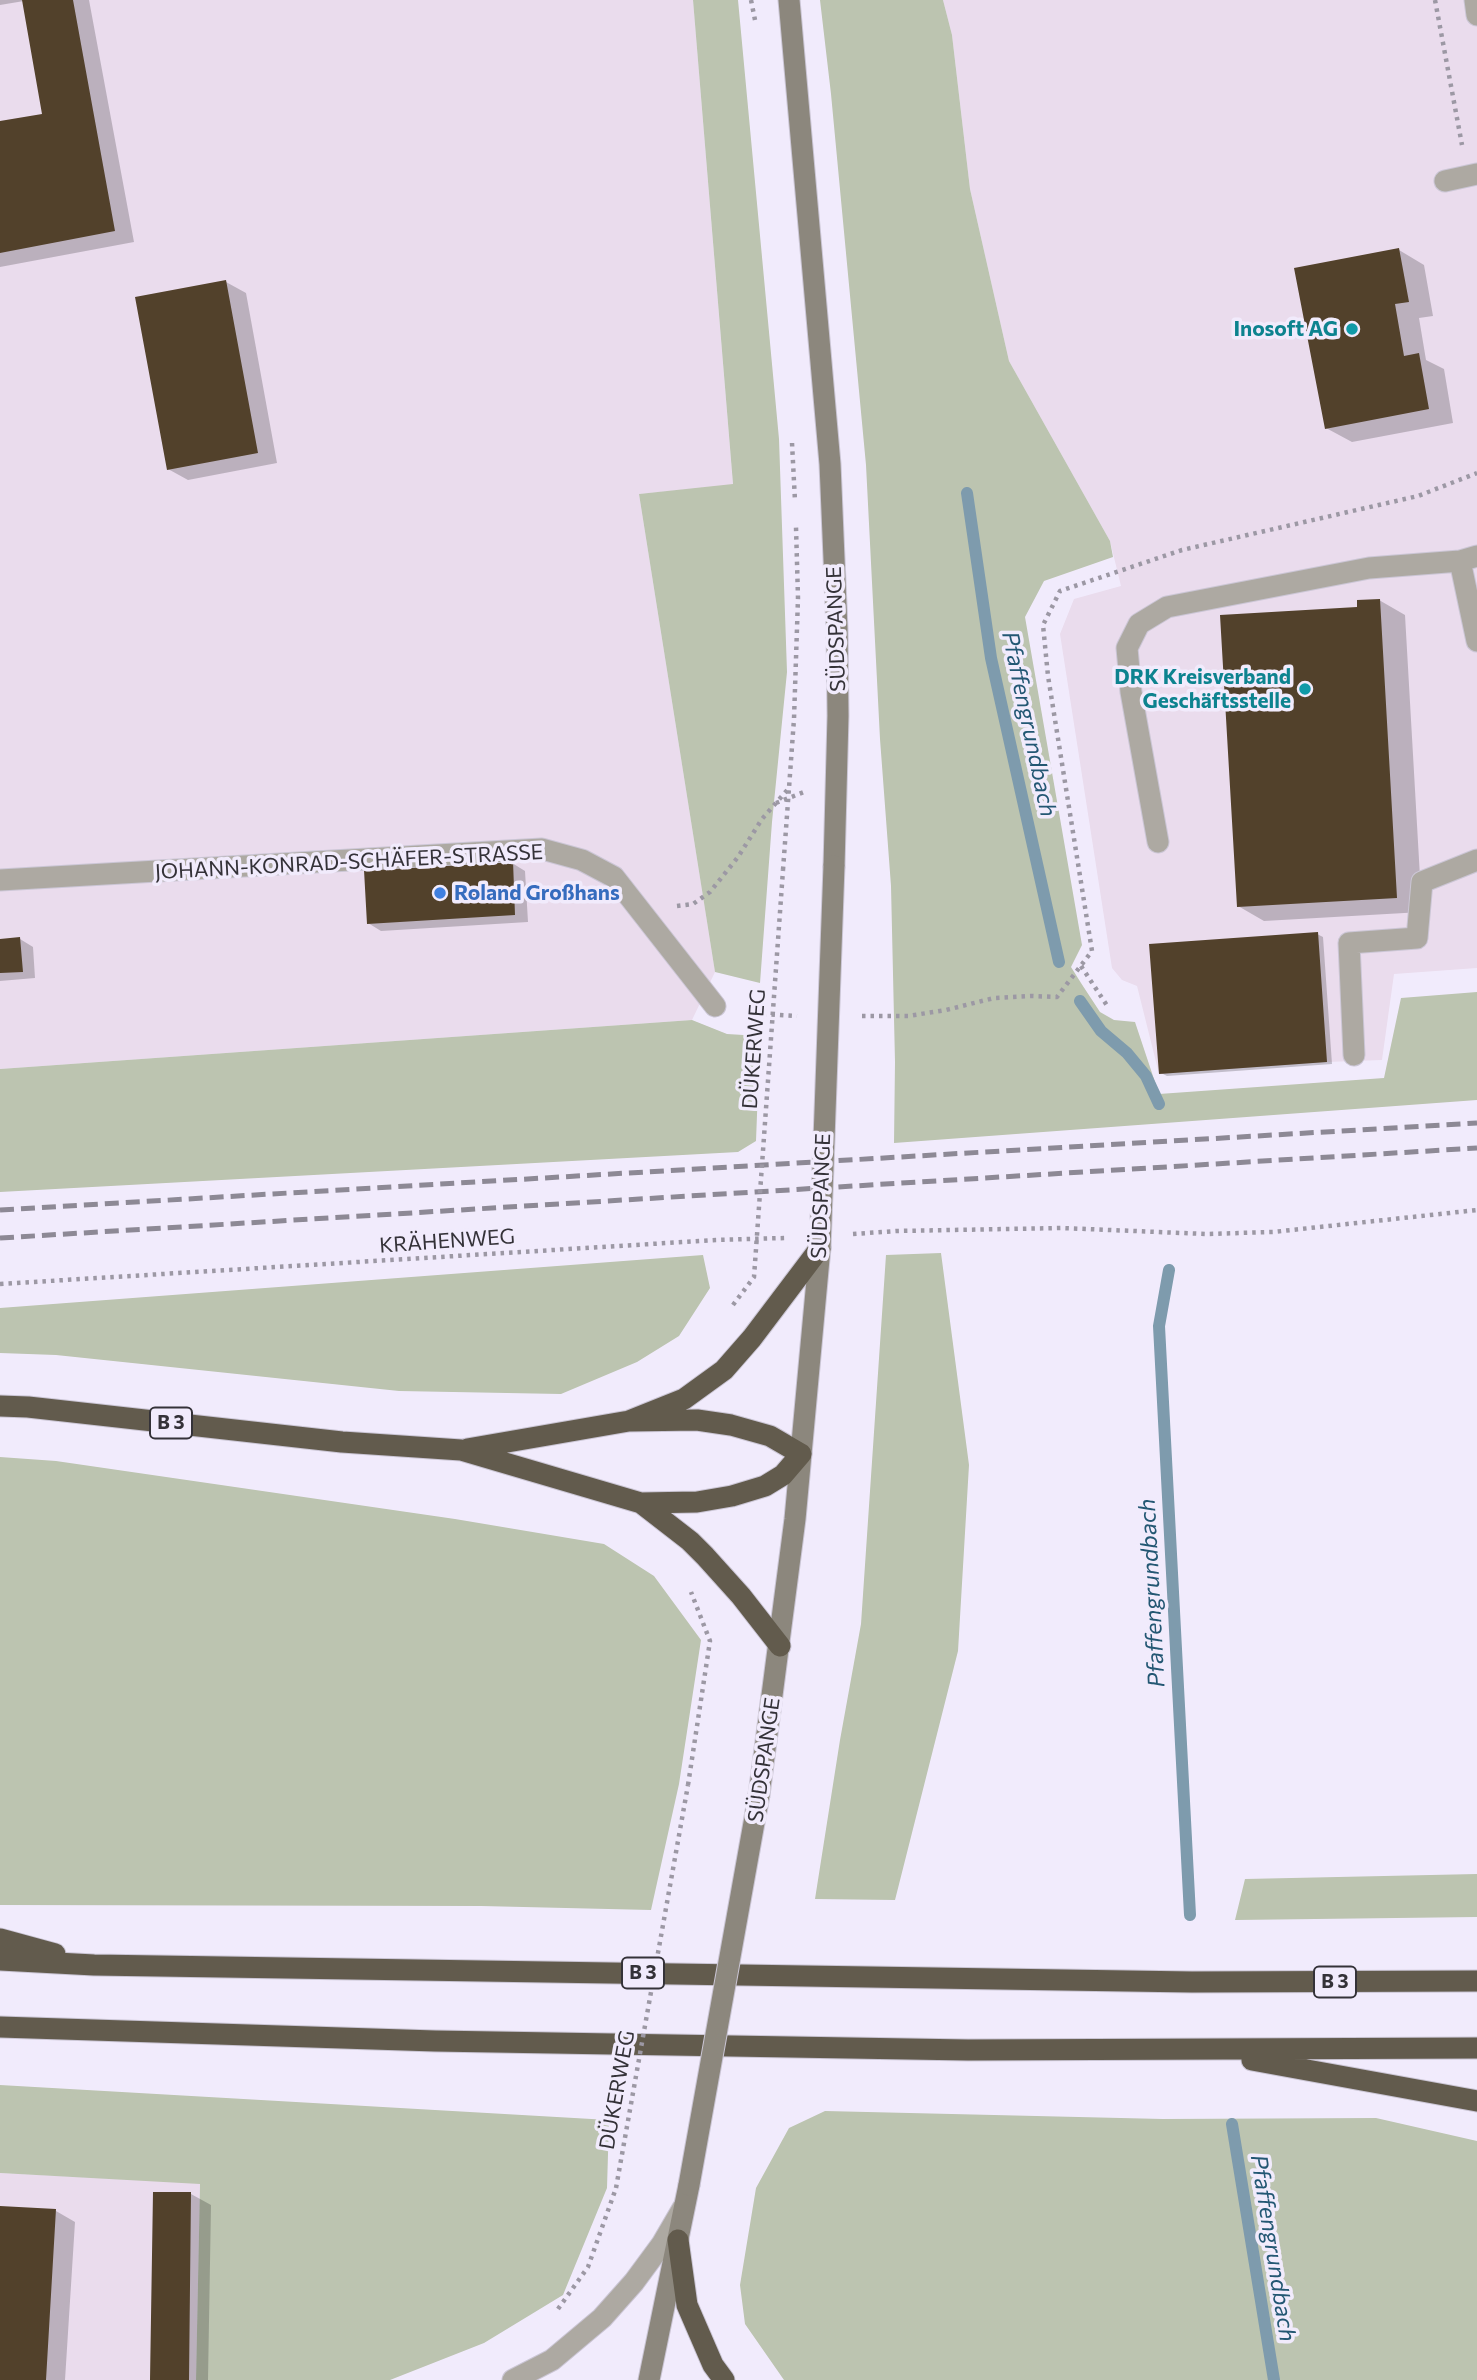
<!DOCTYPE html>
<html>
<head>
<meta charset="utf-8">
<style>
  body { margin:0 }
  canvas { display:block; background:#f1ebfc }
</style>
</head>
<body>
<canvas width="1477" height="2380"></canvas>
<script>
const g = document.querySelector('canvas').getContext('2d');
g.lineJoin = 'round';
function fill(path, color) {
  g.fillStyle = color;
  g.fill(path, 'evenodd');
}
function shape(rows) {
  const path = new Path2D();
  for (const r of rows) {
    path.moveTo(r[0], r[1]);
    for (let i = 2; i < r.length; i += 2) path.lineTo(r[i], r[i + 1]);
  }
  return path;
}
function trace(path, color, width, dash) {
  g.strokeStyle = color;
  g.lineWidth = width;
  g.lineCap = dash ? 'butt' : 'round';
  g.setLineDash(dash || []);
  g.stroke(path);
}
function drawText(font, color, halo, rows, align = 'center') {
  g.font = font + ' Commissioner,sans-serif';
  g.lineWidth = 7;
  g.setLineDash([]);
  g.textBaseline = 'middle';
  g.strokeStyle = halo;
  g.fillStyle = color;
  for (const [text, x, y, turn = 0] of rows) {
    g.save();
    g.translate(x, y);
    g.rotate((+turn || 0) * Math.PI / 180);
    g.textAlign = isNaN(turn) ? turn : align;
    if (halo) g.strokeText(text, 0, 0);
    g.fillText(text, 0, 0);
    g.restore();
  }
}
fill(shape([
  [0,0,693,0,733,485,639,494,715,972,692,1020,0,1069],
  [943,0,1477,0,1477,968,1394,974,1382,1060,1327,1062,1159,1074,1137,986,1122,980,1112,968,1060,634,1074,599,1121,586,1110,541,1009,361,970,189,952,35],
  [0,2173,200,2183,196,2380,0,2380]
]), '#eadced');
fill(shape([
  [693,0,738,0,779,439,787,672,772,822,760,983,715,972,639,494,733,484],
  [820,0,943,0,952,35,970,189,1009,361,1110,541,1113,557,1044,581,1025,617,1082,945,1071,967,1081,983,1100,1012,1114,1020,1135,1022,1159,1094,1384,1078,1401,998,1477,992,1477,1100,894,1143,895,1062,891,886,880,739,866,465,831,94],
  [692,1020,727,1034,760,1036,756,1141,738,1152,0,1192,0,1069],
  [941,1253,969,1465,958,1651,895,1900,815,1899,840,1740,861,1624,886,1255],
  [703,1255,710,1288,679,1336,637,1362,561,1394,399,1391,56,1355,0,1353,0,1308],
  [0,1457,56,1461,455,1519,604,1544,654,1576,701,1640,679,1784,651,1910,481,1906,0,1905],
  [1477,1874,1477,1917,1235,1920,1245,1879],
  [0,2085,609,2120,607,2188,563,2295,484,2343,390,2380,196,2380,200,2184,0,2173],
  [825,2111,1163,2119,1376,2118,1477,2141,1477,2380,784,2380,745,2324,740,2285,756,2188,789,2128]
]), '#bcc4b0');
fill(shape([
  [0,0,89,0,134,242,0,267,0,123,44,115,24,1,0,5],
  [1399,250,1424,265,1433,316,1419,318,1426,360,1444,369,1453,423,1352,442,1326,428],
  [226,282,246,293,277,463,188,480,168,469],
  [1379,600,1405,615,1422,912,1264,921,1238,906,1359,609],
  [512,863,525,871,528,922,381,931,368,923],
  [1317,934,1323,937,1332,1064,1167,1076,1161,1073],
  [20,939,33,947,35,978,0,981,0,941],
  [155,2193,191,2194,211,2205,208,2380,152,2380],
  [0,2207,56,2211,75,2222,65,2380,0,2380]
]), '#0003');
trace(shape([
  [967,493,991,658,1059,962],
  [1080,1001,1101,1031,1127,1053,1146,1076,1159,1104],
  [1169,1270,1159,1326,1190,1915],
  [1232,2124,1274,2380]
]), '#7e9bad', 12);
fill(shape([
  [22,0,73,0,115,231,0,253,0,121,42,114],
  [1399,248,1409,302,1395,304,1404,356,1419,353,1429,409,1325,429,1294,268],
  [226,280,258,453,167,470,135,297],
  [1380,599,1397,898,1237,907,1220,615,1357,607,1357,600],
  [513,861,515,915,367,924,364,870],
  [1318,932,1327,1062,1159,1074,1149,944],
  [20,937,23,972,0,973,0,939],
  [153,2192,191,2192,189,2380,150,2380],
  [0,2206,56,2209,46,2380,0,2380]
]), '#52412b');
const lane = shape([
  [1445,181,1477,174],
  [1460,561,1477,641],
  [1158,842,1131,692,1127,648,1139,624,1167,607,1369,568,1460,561,1477,556],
  [1354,1055,1349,943,1417,938,1422,882,1477,860]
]);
const street = shape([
  [1475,0,1477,15],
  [0,880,542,849,582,860,614,877,715,1006],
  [513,2380,552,2360,602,2318,634,2282,662,2244,683,2208]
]);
const secondary = shape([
  [789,0,830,464,837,629,838,716,834,866],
  [759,1795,795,1519,820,1248],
  [649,2380,689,2185]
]);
const highway = shape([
  [0,1406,28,1407,342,1442,461,1450,641,1503,697,1502,732,1496,765,1486,783,1475,801,1454,770,1436,731,1425,697,1420,629,1421],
  [467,1449,629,1421,684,1399,724,1370,752,1338,820,1248],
  [641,1503,690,1541,705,1556,741,1596,780,1646],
  [0,1939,55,1954],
  [0,1960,94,1965,1192,1982,1477,1981],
  [0,2027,435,2041,968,2050,1477,2048],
  [1252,2060,1477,2101],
  [678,2240,687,2305,713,2365,724,2380]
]);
trace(lane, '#cbc6d5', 23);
trace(street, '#cbc6d5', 23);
trace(secondary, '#cbc6d5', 23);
trace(highway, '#cbc6d5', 23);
trace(shape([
  [751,0,755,20],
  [1435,0,1462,145],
  [792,443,795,501],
  [776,803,804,792],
  [783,870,789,788],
  [677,906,693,904,710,892,738,857,762,819,789,788,794,719,798,598,796,527],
  [1081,966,1108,1007],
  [746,1013,797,1016],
  [862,1016,908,1016,946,1010,994,998,1031,996,1057,997,1092,951,1048,676,1043,625,1060,591,1182,550,1418,496,1477,473],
  [853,1234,896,1231,1062,1228,1206,1234,1273,1232,1477,1210],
  [0,1284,716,1240,785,1238],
  [688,1785,710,1641,691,1592],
  [558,2309,588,2267,616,2188]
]), '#9c98a4', 4.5, [3.5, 5]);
trace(lane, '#ada9a2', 21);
trace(street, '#ada9a2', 21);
trace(secondary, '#8c877d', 21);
trace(highway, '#625b4d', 21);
trace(shape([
  [0,1210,1477,1123],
  [0,1238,1477,1148]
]), '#8d8995', 5, [14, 7]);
const secondaryBridge = shape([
  [820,1248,834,866],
  [689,2185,759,1795]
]);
trace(secondaryBridge, '#cbc6d5', 23, []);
trace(shape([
  [733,1305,754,1277,783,870],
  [616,2188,688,1785]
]), '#9c98a4', 4.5, [3.5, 5]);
trace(secondaryBridge, '#8c877d', 21);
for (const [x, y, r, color] of [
  [1352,329,7,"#0f9aa8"],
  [1305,689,7,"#0f9aa8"],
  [440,893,7,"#3f7fe0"]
]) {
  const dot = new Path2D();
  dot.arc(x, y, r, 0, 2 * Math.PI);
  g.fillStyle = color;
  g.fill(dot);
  trace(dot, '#f1ebfc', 2.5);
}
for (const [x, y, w] of [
  [171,1423,42],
  [643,1973,42],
  [1335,1982,42]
]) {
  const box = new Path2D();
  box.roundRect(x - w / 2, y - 15.5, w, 31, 5);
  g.fillStyle = '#f1ebfc';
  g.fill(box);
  trace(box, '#343238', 2);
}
drawText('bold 19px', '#343238', null, [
  ["B 3",171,1423],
  ["B 3",643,1973],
  ["B 3",1335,1982]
]);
drawText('bold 21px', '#0d838f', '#f1ebfc', [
  ["Inosoft AG",1338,329],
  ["DRK Kreisverband",1291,677],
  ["Geschäftsstelle",1291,701]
], 'right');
drawText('21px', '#343238', '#f1ebfc', [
  ["SÜDSPANGE",836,629,-92],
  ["JOHANN-KONRAD-SCHÄFER-STRASSE",349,862,-3],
  ["DÜKERWEG",754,1049,-86],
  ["SÜDSPANGE",821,1196,-88],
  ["KRÄHENWEG",447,1241,-4],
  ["SÜDSPANGE",764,1760,-82],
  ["DÜKERWEG",617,2090,-80]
]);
drawText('bold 21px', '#366cbe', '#f1ebfc', [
  ["Roland Großhans",454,893]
], 'left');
drawText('italic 23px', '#235773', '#f1ebfc', [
  ["Pfaffengrundbach",1029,724,78],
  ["Pfaffengrundbach",1152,1593,-93],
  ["Pfaffengrundbach",1273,2248,81]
]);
</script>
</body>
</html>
